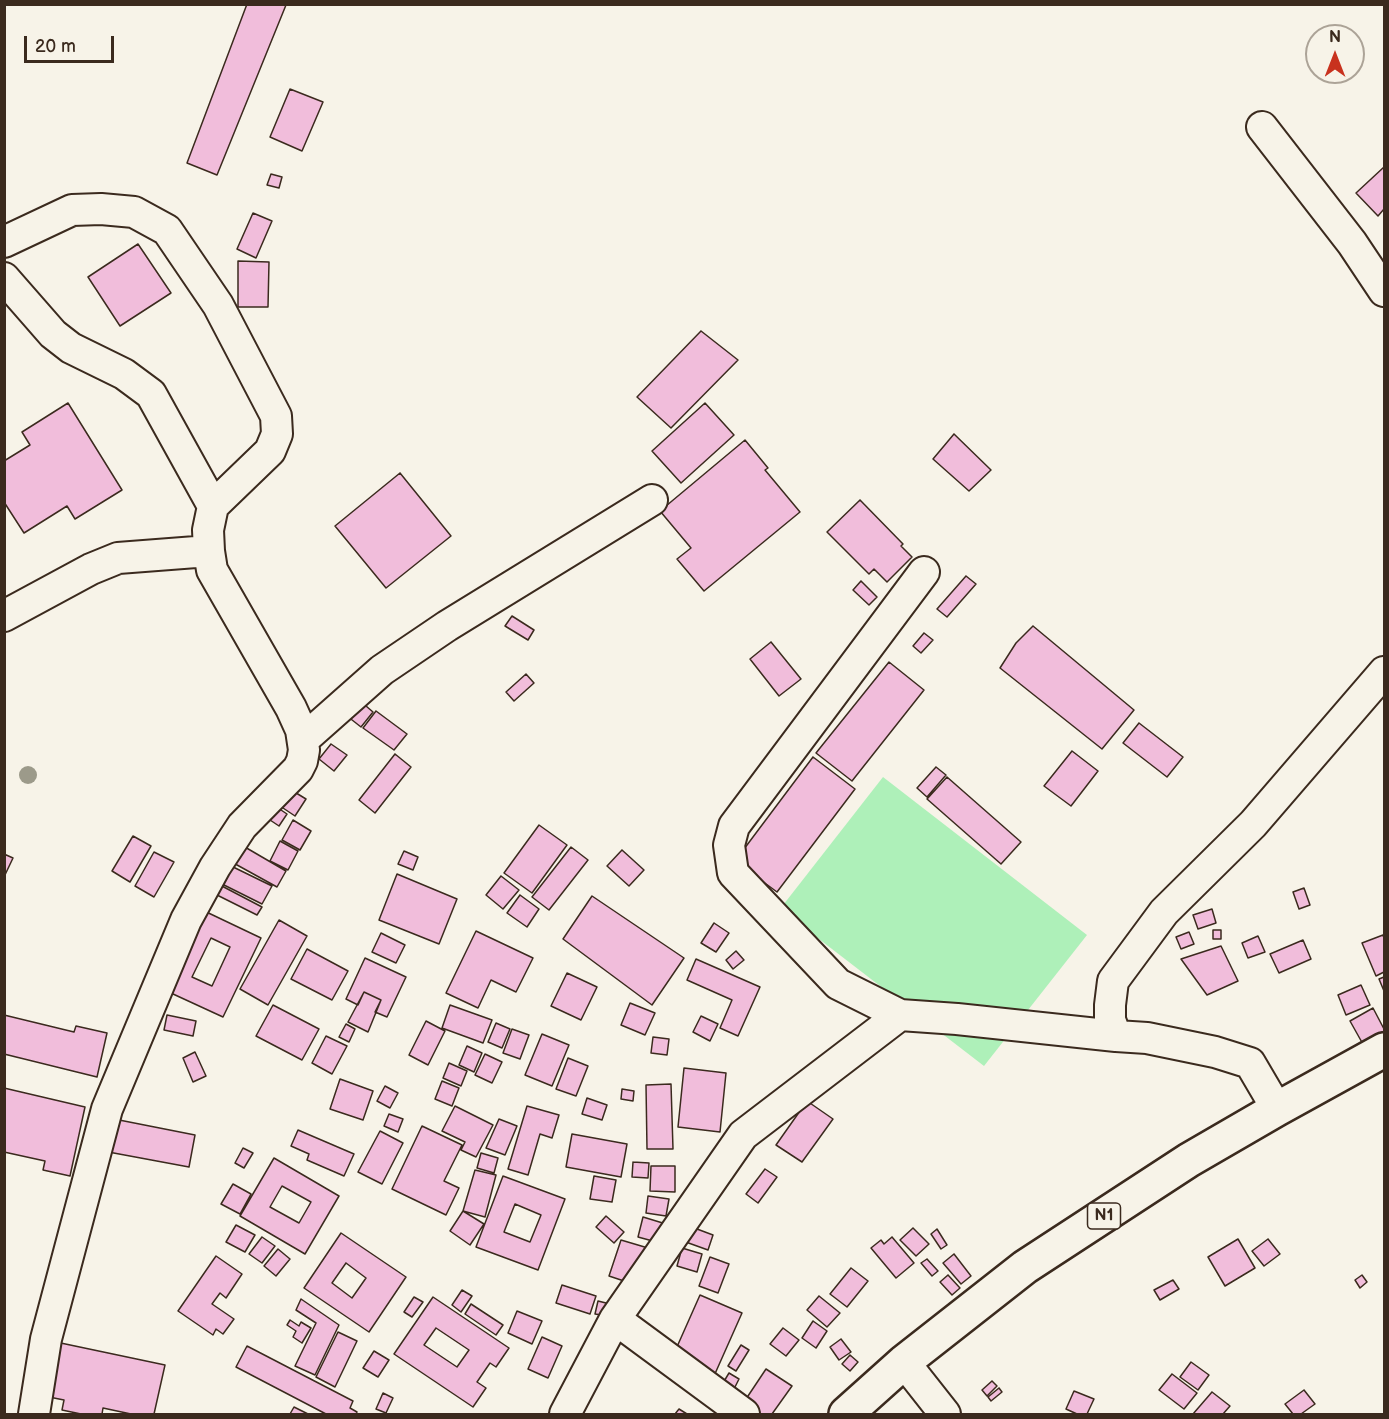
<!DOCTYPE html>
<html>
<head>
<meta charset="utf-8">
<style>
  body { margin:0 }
  #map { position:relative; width:1389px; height:1419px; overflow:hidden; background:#f7f3e8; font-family:"Balsamiq Sans",sans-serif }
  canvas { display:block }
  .frame { position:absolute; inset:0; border:6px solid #3b2a1e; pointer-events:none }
  .north { position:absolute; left:1305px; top:24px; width:60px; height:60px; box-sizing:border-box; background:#f7f3e8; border:2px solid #aca397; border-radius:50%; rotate:0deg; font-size:16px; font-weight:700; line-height:24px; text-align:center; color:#3b2a1e }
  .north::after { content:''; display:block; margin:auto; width:21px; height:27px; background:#c8321e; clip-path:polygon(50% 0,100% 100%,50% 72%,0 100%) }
  .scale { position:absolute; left:24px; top:36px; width:90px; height:27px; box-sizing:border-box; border:3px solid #3b2a1e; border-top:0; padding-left:8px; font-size:18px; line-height:21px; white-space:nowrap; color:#3b2a1e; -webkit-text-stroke:4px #f7f3e8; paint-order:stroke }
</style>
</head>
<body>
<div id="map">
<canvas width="1389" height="1419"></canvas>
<div class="frame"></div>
<div class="north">N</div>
<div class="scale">20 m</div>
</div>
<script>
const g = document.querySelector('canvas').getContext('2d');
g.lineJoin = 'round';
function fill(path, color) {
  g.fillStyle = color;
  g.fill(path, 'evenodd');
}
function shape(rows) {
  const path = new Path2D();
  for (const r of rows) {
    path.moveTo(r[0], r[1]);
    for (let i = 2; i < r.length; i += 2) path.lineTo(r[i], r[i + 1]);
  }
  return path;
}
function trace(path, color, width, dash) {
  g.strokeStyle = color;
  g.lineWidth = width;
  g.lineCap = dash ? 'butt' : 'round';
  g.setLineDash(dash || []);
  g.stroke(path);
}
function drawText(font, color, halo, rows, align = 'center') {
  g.font = font + ' "Balsamiq Sans",sans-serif';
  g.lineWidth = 5;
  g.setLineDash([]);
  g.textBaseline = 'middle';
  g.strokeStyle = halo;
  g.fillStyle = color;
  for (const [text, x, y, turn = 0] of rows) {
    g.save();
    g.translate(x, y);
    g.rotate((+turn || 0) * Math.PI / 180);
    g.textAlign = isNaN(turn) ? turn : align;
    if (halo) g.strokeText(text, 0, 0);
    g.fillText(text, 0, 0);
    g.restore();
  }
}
fill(shape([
  [883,777,1087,935,984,1066,780,909]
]), '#aef0b9');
const building = shape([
  [247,4,286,5,217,175,187,163,247,4],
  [290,89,323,102,302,151,270,137,290,89],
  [1384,167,1384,209,1378,216,1356,193,1384,167],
  [271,174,282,177,279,188,267,185,271,174],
  [253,213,272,221,256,258,237,249,253,213],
  [138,244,171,293,120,326,88,277,138,244],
  [238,261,269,262,268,307,238,307,238,261],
  [701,331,738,360,671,428,637,397,701,331],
  [68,403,122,490,75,519,67,506,24,533,4,502,4,461,30,445,22,432,68,403],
  [705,403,734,435,681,483,652,451,705,403],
  [954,434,991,470,969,491,933,459,954,434],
  [745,440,768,468,765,470,800,512,704,591,677,559,691,548,660,511,745,440],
  [400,473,451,536,386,588,335,526,400,473],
  [860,500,903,544,901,546,912,557,887,582,874,569,869,574,827,532,860,500],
  [966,576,976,584,947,617,937,609,966,576],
  [861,581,877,597,869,605,853,590,861,581],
  [512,616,534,630,528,640,505,626,512,616],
  [1033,626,1134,710,1102,749,1000,668,1016,643,1033,626],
  [924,633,933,640,921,653,913,646,924,633],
  [771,642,801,679,779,696,750,659,771,642],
  [889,662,924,690,852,781,816,753,889,662],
  [526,674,534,683,514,701,506,692,526,674],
  [359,700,373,712,361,727,347,716,359,700],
  [376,711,407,734,394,750,363,728,376,711],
  [1139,723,1183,757,1167,777,1123,743,1139,723],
  [331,744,347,755,334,771,319,759,331,744],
  [1072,751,1098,771,1071,806,1044,786,1072,751],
  [395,754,411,767,375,813,359,800,395,754],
  [813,757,855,789,777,892,735,861,813,757],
  [936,767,946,775,927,797,917,788,936,767],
  [947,777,1021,842,1001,864,927,799,947,777],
  [288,788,306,799,295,816,277,804,288,788],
  [272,804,287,814,279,826,264,816,272,804],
  [293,820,311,831,300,850,282,840,293,820],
  [539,825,567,845,532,893,504,873,539,825],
  [133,836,151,846,130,882,112,871,133,836],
  [280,841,298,851,288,870,270,861,280,841],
  [238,843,286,871,277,887,228,860,238,843],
  [571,847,588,860,549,910,532,897,571,847],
  [622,850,644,870,629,886,607,866,622,850],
  [404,851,418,857,413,870,398,864,404,851],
  [154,852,174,862,154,897,135,886,154,852],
  [4,854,13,858,4,877,4,854],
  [227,864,272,886,262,904,218,882,227,864],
  [397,874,457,899,439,944,379,920,397,874],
  [501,876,519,890,503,909,486,895,501,876],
  [218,884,262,907,257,915,213,893,218,884],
  [1304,888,1310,905,1299,909,1293,892,1304,888],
  [520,895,539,909,527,927,507,913,520,895],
  [592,896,684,958,652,1005,563,939,592,896],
  [198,908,261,938,223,1017,160,988,198,908],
  [211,938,230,947,212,986,192,977,211,938],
  [1212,909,1216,923,1198,929,1193,915,1212,909],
  [279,920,307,936,268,1005,240,989,279,920],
  [714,923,729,933,716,952,701,943,714,923],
  [1213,930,1221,930,1221,939,1213,939,1213,930],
  [476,931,533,958,516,992,491,980,478,1008,446,993,476,931],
  [1189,932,1194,944,1181,949,1176,937,1189,932],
  [381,933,405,945,396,963,372,952,381,933],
  [1383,935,1384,938,1384,972,1376,976,1362,943,1383,935],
  [1258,936,1265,952,1248,958,1242,943,1258,936],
  [1303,940,1311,959,1279,973,1270,954,1303,940],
  [1221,946,1238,981,1207,995,1181,959,1221,946],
  [307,949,348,971,332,1000,291,979,307,949],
  [736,951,744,960,733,969,726,960,736,951],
  [365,958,406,977,387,1017,375,1012,381,1000,364,992,358,1005,346,999,365,958],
  [696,959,760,987,738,1036,720,1028,732,1000,687,980,696,959],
  [567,973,597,987,581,1020,551,1006,567,973],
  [1384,977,1384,991,1379,979,1384,977],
  [1361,985,1370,1005,1346,1015,1338,995,1361,985],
  [364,992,381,1000,368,1032,348,1022,364,992],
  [630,1003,655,1013,645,1035,621,1025,630,1003],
  [273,1005,319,1029,302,1060,256,1036,273,1005],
  [450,1005,492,1020,483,1043,442,1028,450,1005],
  [1373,1008,1384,1029,1384,1035,1364,1046,1350,1021,1373,1008],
  [4,1015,74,1032,76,1026,107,1033,97,1077,4,1054,4,1015],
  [167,1015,196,1021,193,1036,164,1030,167,1015],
  [701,1016,718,1024,710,1041,693,1032,701,1016],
  [426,1021,445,1031,428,1065,409,1055,426,1021],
  [496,1023,510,1029,502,1048,488,1042,496,1023],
  [346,1024,355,1029,349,1042,339,1037,346,1024],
  [512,1029,529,1035,520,1059,503,1053,512,1029],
  [542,1034,569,1045,552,1086,525,1075,542,1034],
  [326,1036,347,1046,332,1074,312,1063,326,1036],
  [653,1037,669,1039,667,1055,651,1053,653,1037],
  [467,1046,482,1053,474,1072,459,1065,467,1046],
  [195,1052,206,1076,193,1082,183,1058,195,1052],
  [485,1054,502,1062,492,1083,475,1075,485,1054],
  [568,1058,588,1066,576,1096,556,1089,568,1058],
  [449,1063,467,1071,461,1086,443,1078,449,1063],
  [684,1068,726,1073,720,1132,678,1127,684,1068],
  [340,1079,373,1091,363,1120,330,1109,340,1079],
  [442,1081,459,1088,452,1106,435,1099,442,1081],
  [671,1084,673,1149,647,1149,646,1085,671,1084],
  [385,1086,398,1093,390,1108,377,1101,385,1086],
  [4,1088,85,1107,70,1176,43,1170,45,1161,4,1152,4,1088],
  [622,1089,634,1091,633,1101,621,1099,622,1089],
  [587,1098,607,1105,602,1120,582,1114,587,1098],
  [807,1101,833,1119,802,1162,776,1145,807,1101],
  [455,1106,493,1125,476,1157,461,1150,465,1142,442,1131,455,1106],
  [527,1106,559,1115,552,1138,540,1134,528,1175,508,1169,527,1106],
  [389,1114,403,1119,398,1132,384,1126,389,1114],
  [109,1118,195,1135,189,1167,103,1151,109,1118],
  [499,1119,517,1126,505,1155,486,1148,499,1119],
  [422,1126,462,1145,444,1181,459,1188,446,1215,392,1189,422,1126],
  [298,1130,354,1154,344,1176,307,1160,309,1154,291,1146,298,1130],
  [380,1131,403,1143,382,1184,358,1172,380,1131],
  [572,1134,627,1144,621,1177,566,1167,572,1134],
  [243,1148,253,1153,244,1168,235,1163,243,1148],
  [481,1153,498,1158,494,1173,477,1168,481,1153],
  [274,1158,339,1196,305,1254,240,1216,274,1158],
  [282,1186,311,1202,299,1223,270,1207,282,1186],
  [633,1162,649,1163,648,1178,632,1177,633,1162],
  [651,1166,675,1166,675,1192,650,1191,651,1166],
  [765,1169,777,1177,758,1203,746,1194,765,1169],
  [475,1170,496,1175,485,1217,463,1211,475,1170],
  [503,1176,565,1199,538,1270,476,1247,503,1176],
  [515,1204,541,1215,530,1242,504,1232,515,1204],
  [594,1176,616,1180,612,1202,590,1199,594,1176],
  [233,1184,251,1194,240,1214,221,1204,233,1184],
  [648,1196,669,1199,666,1216,646,1213,648,1196],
  [463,1211,484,1224,470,1245,450,1231,463,1211],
  [606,1216,624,1232,614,1243,596,1227,606,1216],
  [643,1217,666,1224,660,1243,638,1237,643,1217],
  [236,1225,255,1235,245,1252,226,1242,236,1225],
  [689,1226,713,1235,708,1250,683,1241,689,1226],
  [913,1228,929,1244,916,1256,900,1240,913,1228],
  [937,1229,947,1245,941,1249,931,1234,937,1229],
  [341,1233,406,1277,369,1332,304,1288,341,1233],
  [346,1263,366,1278,352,1298,332,1283,346,1263],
  [262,1237,275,1246,262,1263,249,1254,262,1237],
  [892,1237,914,1263,896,1278,871,1248,881,1240,884,1244,892,1237],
  [1238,1239,1255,1268,1225,1286,1208,1257,1238,1239],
  [1268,1239,1280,1254,1264,1266,1252,1251,1268,1239],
  [621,1240,648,1248,636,1285,609,1276,621,1240],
  [682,1248,702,1254,697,1272,677,1266,682,1248],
  [278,1249,290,1259,276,1276,264,1266,278,1249],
  [954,1254,971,1276,961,1284,943,1263,954,1254],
  [216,1256,242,1274,226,1298,220,1293,212,1304,234,1319,223,1334,216,1329,213,1335,178,1311,216,1256],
  [710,1257,729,1264,718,1293,699,1286,710,1257],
  [927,1259,938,1271,932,1276,921,1263,927,1259],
  [851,1268,868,1281,847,1307,830,1294,851,1268],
  [948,1275,960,1288,952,1295,940,1282,948,1275],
  [1362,1275,1367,1282,1360,1288,1355,1280,1362,1275],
  [1173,1280,1179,1289,1160,1300,1154,1290,1173,1280],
  [562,1285,596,1296,590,1314,556,1303,562,1285],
  [462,1290,472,1296,461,1312,452,1305,462,1290],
  [700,1295,742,1313,714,1376,672,1358,700,1295],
  [819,1296,840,1313,827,1327,807,1310,819,1296],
  [414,1297,423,1302,412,1317,404,1312,414,1297],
  [433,1297,509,1348,496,1367,490,1363,477,1382,486,1388,473,1407,394,1354,433,1297],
  [436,1328,469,1350,457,1367,424,1345,436,1328],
  [301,1299,339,1325,315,1375,295,1366,316,1323,296,1310,301,1299],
  [598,1301,610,1304,608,1316,595,1314,598,1301],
  [471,1304,503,1325,496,1335,465,1314,471,1304],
  [517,1311,542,1321,532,1344,508,1333,517,1311],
  [290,1320,299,1326,301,1322,311,1328,302,1343,293,1337,296,1331,287,1325,290,1320],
  [813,1321,827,1331,816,1348,802,1338,813,1321],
  [783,1328,799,1340,786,1356,770,1344,783,1328],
  [338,1332,357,1341,335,1387,316,1377,338,1332],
  [542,1337,562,1346,548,1378,528,1369,542,1337],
  [841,1339,851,1352,839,1360,830,1347,841,1339],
  [56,1342,165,1365,154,1414,131,1414,103,1408,102,1414,81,1414,62,1410,64,1400,44,1396,56,1342],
  [741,1345,749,1350,736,1371,728,1366,741,1345],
  [247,1346,353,1401,350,1408,357,1412,356,1414,326,1414,236,1367,247,1346],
  [374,1351,389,1360,378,1377,363,1368,374,1351],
  [850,1355,858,1362,850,1371,842,1364,850,1355],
  [1191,1362,1209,1375,1198,1390,1180,1377,1191,1362],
  [766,1369,792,1386,772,1414,756,1414,742,1405,766,1369],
  [729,1373,739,1379,734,1389,723,1383,729,1373],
  [1172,1374,1197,1393,1184,1409,1159,1390,1172,1374],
  [992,1381,997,1386,987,1396,982,1390,992,1381],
  [999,1388,1002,1392,991,1401,988,1397,999,1388],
  [1304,1390,1315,1404,1301,1414,1293,1414,1285,1404,1304,1390],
  [1074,1391,1094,1399,1087,1414,1077,1414,1066,1409,1074,1391],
  [1212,1392,1230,1406,1223,1414,1193,1414,1212,1392],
  [383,1393,393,1398,386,1413,376,1409,383,1393],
  [294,1407,308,1414,290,1414,294,1407],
  [679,1409,687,1414,675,1414,679,1409]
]);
fill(building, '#f1bddb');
trace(building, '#3b2a1e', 1.5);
const minor = shape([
  [1262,127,1352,243,1384,291],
  [4,242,72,210,101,209,134,212,167,230,218,305,276,416,277,434,270,451,213,506,208,530,209,551,212,570,291,708,301,730,304,750,302,761,298,769,242,826,215,867,186,920,107,1109,46,1339,34,1414],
  [4,278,53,334,71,348,124,374,151,394,213,506],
  [924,572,734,826,729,845,733,873,838,984,900,1015,957,1019,1116,1036],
  [4,616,91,569,118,558,209,551],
  [303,740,382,670,447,626,652,500],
  [1277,1109,1250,1063,1215,1052,1147,1038,1116,1036,1110,1020,1110,1005,1113,981,1164,912,1253,824,1384,672],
  [615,1319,744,1414],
  [904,1362,945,1414],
  [565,1414,615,1319,743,1135,900,1015]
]);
const trunk = shape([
  [846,1414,904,1362,1025,1267,1189,1160,1277,1109,1384,1050]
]);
trace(minor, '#3b2a1e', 34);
trace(trunk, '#3b2a1e', 38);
trace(minor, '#f7f3e8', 30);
trace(trunk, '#f7f3e8', 33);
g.fillStyle = '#9c9a8a';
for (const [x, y] of [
  [28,775]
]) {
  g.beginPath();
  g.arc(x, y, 9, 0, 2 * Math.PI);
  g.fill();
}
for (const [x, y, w] of [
  [1104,1216,33]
]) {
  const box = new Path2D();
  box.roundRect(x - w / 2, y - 13, w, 26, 4.5);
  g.fillStyle = '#f7f3e8';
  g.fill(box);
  trace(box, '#3b2a1e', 1.5);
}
drawText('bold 16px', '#3b2a1e', null, [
  ["N1",1104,1216]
]);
</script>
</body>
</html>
